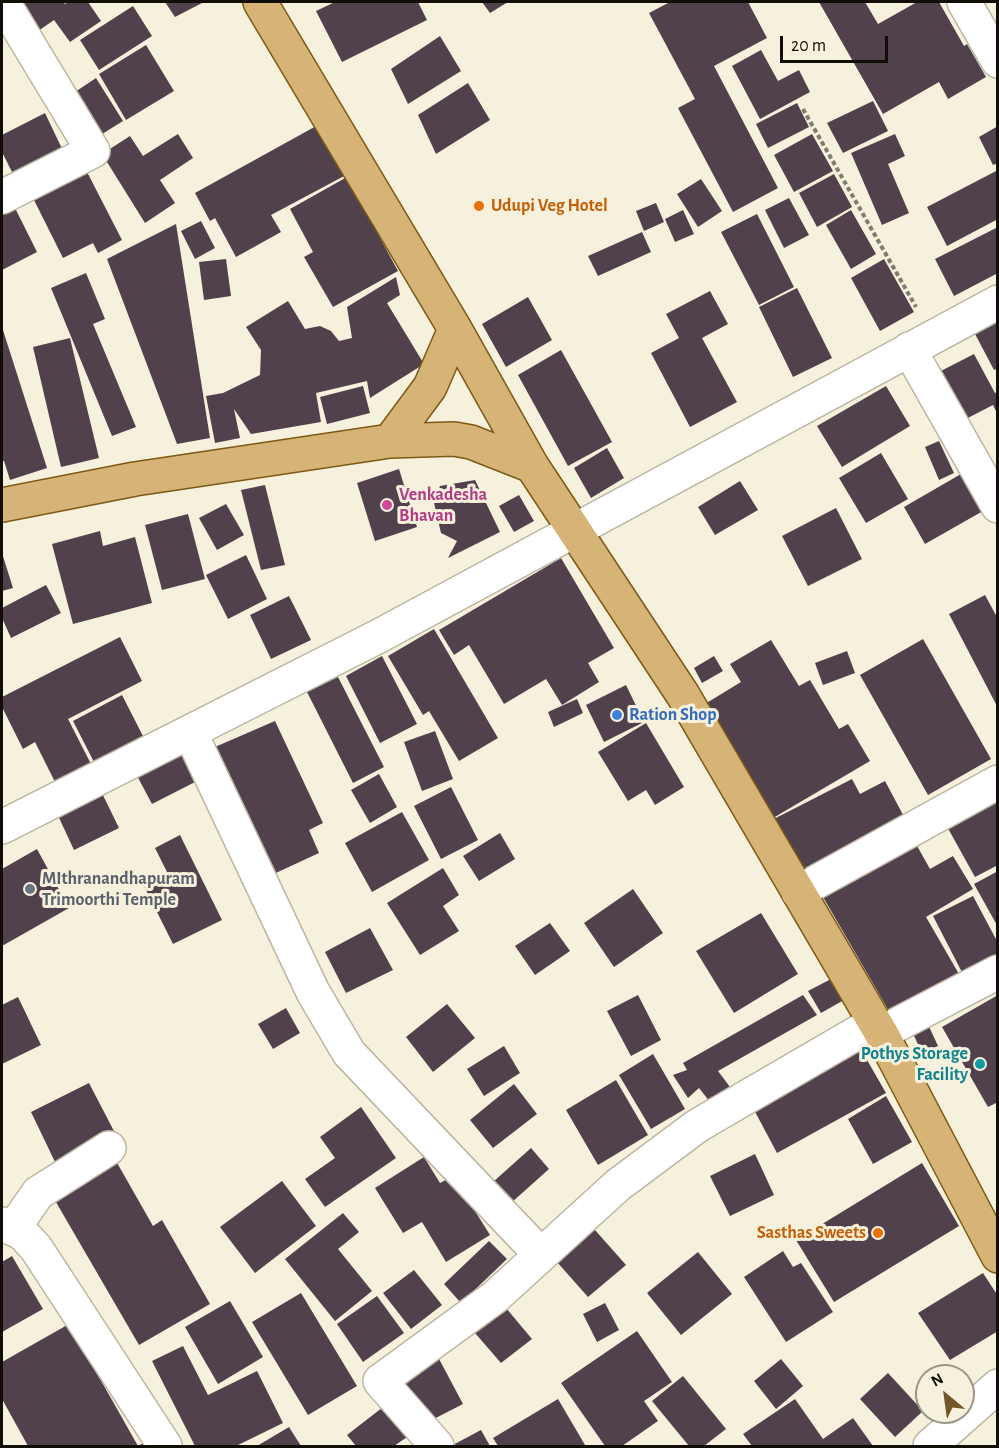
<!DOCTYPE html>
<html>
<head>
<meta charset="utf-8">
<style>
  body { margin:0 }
  #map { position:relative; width:999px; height:1448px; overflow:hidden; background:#f6f1dc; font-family:"Alegreya Sans",sans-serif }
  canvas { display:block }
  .frame { position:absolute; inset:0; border:3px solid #100e07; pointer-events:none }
  .north { position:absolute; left:915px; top:1364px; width:60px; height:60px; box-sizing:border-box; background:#f6f1dc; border:2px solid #9a9687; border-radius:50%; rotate:331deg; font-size:16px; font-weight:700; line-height:24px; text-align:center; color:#100e07 }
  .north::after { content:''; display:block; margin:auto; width:21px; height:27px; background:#735529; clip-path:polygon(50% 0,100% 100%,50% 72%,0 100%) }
  .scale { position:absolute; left:780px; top:36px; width:108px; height:27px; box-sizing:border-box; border:3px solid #100e07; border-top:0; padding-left:8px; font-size:18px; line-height:21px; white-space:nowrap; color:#100e07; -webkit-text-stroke:4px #f6f1dc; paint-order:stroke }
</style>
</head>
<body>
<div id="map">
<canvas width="999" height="1448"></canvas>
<div class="frame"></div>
<div class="north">N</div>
<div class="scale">20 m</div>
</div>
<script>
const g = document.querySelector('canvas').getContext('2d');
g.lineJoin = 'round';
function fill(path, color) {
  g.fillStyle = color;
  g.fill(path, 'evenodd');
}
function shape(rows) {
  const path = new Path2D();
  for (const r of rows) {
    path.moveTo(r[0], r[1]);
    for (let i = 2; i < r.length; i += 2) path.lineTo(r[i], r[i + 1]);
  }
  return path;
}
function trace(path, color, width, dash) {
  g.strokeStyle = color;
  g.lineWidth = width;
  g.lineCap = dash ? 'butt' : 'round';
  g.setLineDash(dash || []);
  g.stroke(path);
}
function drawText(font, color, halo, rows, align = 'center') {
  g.font = font + ' "Alegreya Sans",sans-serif';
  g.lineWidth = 6;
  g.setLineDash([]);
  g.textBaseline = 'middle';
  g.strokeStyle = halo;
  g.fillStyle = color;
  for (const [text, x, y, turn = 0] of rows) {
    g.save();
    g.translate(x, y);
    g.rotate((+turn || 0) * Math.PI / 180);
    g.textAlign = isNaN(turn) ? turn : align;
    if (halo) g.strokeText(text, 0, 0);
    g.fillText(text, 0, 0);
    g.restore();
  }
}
fill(shape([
  [16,2,63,2,65,4,68,2,88,2,101,21,70,42,54,20,31,36],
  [165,2,204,2,175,17],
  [335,2,418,2,427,20,342,62,316,11],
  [482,2,508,2,490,13],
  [670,2,748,2,767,38,714,66,778,188,733,212,678,108,695,99,649,13],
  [819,2,865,2,878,24,917,2,939,2,964,46,967,44,986,77,948,99,939,82,883,114],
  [133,6,152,36,99,70,80,40],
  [440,36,461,71,408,104,391,69],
  [146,45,174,91,126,120,99,74],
  [761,50,778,81,799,70,810,92,760,119,732,66],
  [96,78,123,121,99,136,72,94],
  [468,83,490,120,436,154,418,115],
  [873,101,888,131,843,153,827,123],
  [797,103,809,127,768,148,756,124],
  [45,113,65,155,16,180,2,152,2,135],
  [318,125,346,175,271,215,281,232,236,257,215,218,210,221,195,193],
  [998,126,998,163,993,165,979,137],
  [178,134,193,158,160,180,175,203,145,223,102,154,130,136,143,156],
  [812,134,833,171,794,192,774,155],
  [895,134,905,156,888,164,909,213,882,225,851,153],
  [85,168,122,240,98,253,93,243,63,258,32,196],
  [998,170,998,219,947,246,927,207],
  [834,174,852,207,817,227,799,193],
  [347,177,398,271,333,307,304,257,313,252,290,209],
  [701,179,722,211,698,227,677,194],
  [789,198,809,235,784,248,765,210],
  [12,202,37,252,2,270,2,207],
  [656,203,664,222,644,231,636,211],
  [683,210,694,234,675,242,665,219],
  [851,210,876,254,851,269,826,225],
  [757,214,794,287,759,305,721,232],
  [201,221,215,248,195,259,181,231],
  [176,224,210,438,177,444,107,259],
  [998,227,998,273,954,296,935,259],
  [642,232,651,252,598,276,588,256],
  [226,259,231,296,204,300,199,262],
  [884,259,914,312,880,331,851,278],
  [86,273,105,319,93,324,136,427,112,436,51,288],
  [396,277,400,295,387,303,424,364,370,398,367,381,316,393,321,422,251,434,234,409,240,438,215,443,206,396,223,393,260,375,261,350,246,327,288,301,305,329,320,326,331,331,339,341,352,338,347,307],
  [797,288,832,358,793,377,759,307],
  [710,291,728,324,702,338,737,402,690,427,651,353,679,338,666,314],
  [528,297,552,340,506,367,482,324],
  [998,320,998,368,994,370,974,332],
  [2,327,47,468,10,480,4,461,2,461],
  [70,338,99,458,61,467,33,347],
  [561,350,612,442,568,466,518,375],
  [974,354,995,393,998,392,998,415,993,405,960,422,935,374],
  [363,386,370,413,327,424,320,397],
  [886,386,910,426,842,467,817,426],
  [939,441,954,473,939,480,925,447],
  [607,448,624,478,591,498,574,468],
  [881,453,908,499,866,523,839,478],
  [399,469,417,527,375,541,357,483],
  [961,474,983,511,925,544,904,507],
  [475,480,500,532,448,558,457,541,441,533,434,503,440,486],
  [740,481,758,510,715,535,698,507],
  [265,485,285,565,261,570,241,490],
  [519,495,534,521,514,532,499,506],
  [226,504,244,535,217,550,199,518],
  [836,508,862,559,808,586,782,536],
  [188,514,205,579,162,590,145,525],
  [100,531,103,546,135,537,152,603,73,624,52,544],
  [2,553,13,588,2,591],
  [246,555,267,599,228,619,206,575],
  [561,558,614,648,588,663,599,682,562,705,546,679,504,704,469,645,454,655,439,630],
  [46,585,61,613,11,638,2,618,2,608],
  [985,595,998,619,998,708,949,614],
  [289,596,311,640,271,659,250,615],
  [434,629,498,738,459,761,429,711,423,715,388,656],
  [120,637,142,681,68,719,91,764,55,782,35,742,23,749,2,707,2,697],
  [923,639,991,759,928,795,860,675],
  [771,640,799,686,810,680,839,729,848,724,870,761,768,821,700,707,741,682,730,664],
  [847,651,855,673,823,685,815,663],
  [382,656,417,724,380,743,346,676],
  [714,656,723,671,702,683,694,668],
  [338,677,384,767,353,783,307,692],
  [626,685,644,722,604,742,586,705],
  [122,695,145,740,96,766,73,721],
  [577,699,583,713,554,727,548,712],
  [275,721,323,823,309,830,319,853,265,878,208,750],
  [646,723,684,787,655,805,646,790,628,801,598,752],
  [435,731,453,779,422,791,404,742],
  [181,749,197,781,152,804,135,772],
  [379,774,397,807,370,823,351,790],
  [852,779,860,794,885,781,909,826,801,882,770,821],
  [98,785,119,828,74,850,54,807],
  [451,787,478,840,441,859,414,806],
  [998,794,998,865,975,877,945,823],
  [402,812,429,860,372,892,345,843],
  [500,833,515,859,479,881,463,856],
  [180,835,222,920,173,944,143,884,167,872,155,848],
  [916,844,930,869,953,856,973,889,926,917,963,981,893,1018,823,897],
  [37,849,69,908,2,946,2,869],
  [443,868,459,895,443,906,459,931,420,955,387,903],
  [998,871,998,927,974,884],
  [633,889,663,933,614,967,584,923],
  [973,896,998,943,998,963,966,980,933,916],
  [761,913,798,974,734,1013,696,951],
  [550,923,570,951,535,975,515,946],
  [370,928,393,970,346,993,325,952],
  [831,979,844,1000,821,1013,808,991],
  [638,995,661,1040,631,1056,607,1011],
  [803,995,817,1015,718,1071,733,1091,710,1102,699,1088,688,1098,673,1075,687,1070,683,1063],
  [998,995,998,1102,988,1107,942,1027],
  [18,997,41,1045,2,1064,2,1005],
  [447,1004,475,1038,433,1072,406,1037],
  [286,1008,300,1033,273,1049,258,1024],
  [926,1020,938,1046,922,1053,910,1027],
  [504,1046,520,1073,484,1096,467,1069],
  [859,1046,886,1093,777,1153,752,1106],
  [653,1054,685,1109,651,1129,619,1075],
  [616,1080,648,1135,598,1165,566,1110],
  [89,1083,116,1135,56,1164,31,1112],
  [514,1084,537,1114,493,1148,470,1120],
  [886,1096,912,1142,873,1164,848,1119],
  [361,1107,396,1158,325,1207,305,1179,335,1158,320,1137],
  [531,1148,549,1169,511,1203,493,1182],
  [755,1154,774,1195,730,1216,710,1176],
  [424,1157,440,1183,453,1176,490,1235,446,1262,422,1222,403,1233,375,1188],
  [116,1161,153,1226,162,1220,210,1304,139,1345,53,1197],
  [922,1163,959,1226,834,1302,796,1240],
  [282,1181,316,1226,255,1273,220,1227],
  [343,1213,359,1232,338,1249,372,1291,335,1321,285,1259],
  [587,1221,626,1265,588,1297,549,1253],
  [489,1241,507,1259,461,1303,444,1284],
  [783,1251,793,1267,801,1263,833,1312,786,1342,744,1277],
  [698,1252,732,1294,681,1335,647,1293],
  [12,1256,43,1309,2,1332,2,1262],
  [414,1270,442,1305,411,1329,383,1293],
  [983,1273,998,1296,998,1331,950,1360,918,1313],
  [301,1293,357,1386,308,1415,252,1322],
  [377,1296,404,1333,363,1362,337,1324],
  [230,1301,263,1357,218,1384,185,1327],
  [605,1303,619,1330,597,1342,583,1314],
  [506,1308,532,1339,501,1363,475,1333],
  [69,1324,138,1446,147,1441,149,1446,28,1446,2,1399,2,1362],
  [637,1331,672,1382,644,1401,658,1421,622,1446,605,1446,561,1383],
  [183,1346,208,1395,257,1371,283,1423,236,1446,195,1446,152,1361],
  [438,1357,463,1404,426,1423,401,1376],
  [781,1359,803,1386,776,1409,754,1381],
  [888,1373,923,1411,895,1437,860,1399],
  [683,1376,726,1429,704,1446,689,1446,652,1401],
  [558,1399,585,1445,498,1446,493,1438],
  [795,1399,823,1439,853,1418,873,1446,752,1446,743,1434],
  [387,1404,410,1435,394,1446,356,1446,347,1435],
  [289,1427,301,1446,257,1446],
  [481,1430,490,1446,451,1446]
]), '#51414d');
const minor = shape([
  [964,2,998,61],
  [2,197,93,151,3,2],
  [909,349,998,506],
  [190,732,313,992,349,1053,541,1255],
  [2,827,379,636,998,302],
  [798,892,998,782],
  [881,1033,998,972],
  [2,1224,22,1233,36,1248,165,1446],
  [13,1229,38,1193,109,1148],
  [437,1446,380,1381,495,1297,618,1185,697,1126,874,1023],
  [930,1446,998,1386]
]);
const major = shape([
  [260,2,455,329,532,466,683,695,881,1033,998,1256],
  [390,441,454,439,471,442,532,466],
  [2,505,135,479,390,441,430,387,455,329]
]);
trace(minor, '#bbb7a2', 36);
trace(major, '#7e5915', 36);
trace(shape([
  [803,109,916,307]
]), '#7f7b6e', 4, [4.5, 3]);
trace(minor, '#fff', 33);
trace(major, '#d6b377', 33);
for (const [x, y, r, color] of [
  [479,206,6,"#e8710a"],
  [387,505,6,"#d1479c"],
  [617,715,6,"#3f7fe0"],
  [30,889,6,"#6b7280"],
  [980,1064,6,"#0f9aa8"],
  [878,1233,6,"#e8710a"]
]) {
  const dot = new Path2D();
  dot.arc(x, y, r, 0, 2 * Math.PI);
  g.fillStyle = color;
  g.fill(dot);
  trace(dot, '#f6f1dc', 2);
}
drawText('bold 18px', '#c56008', '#f6f1dc', [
  ["Udupi Veg Hotel",491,206],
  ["Sasthas Sweets",866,1233,"right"]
], 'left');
drawText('bold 18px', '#b23c85', '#f6f1dc', [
  ["Venkadesha",399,495],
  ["Bhavan",399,516]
], 'left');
drawText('bold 18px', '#366cbe', '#f6f1dc', [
  ["Ration Shop",629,715]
], 'left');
drawText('bold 18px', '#5b616d', '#f6f1dc', [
  ["MIthranandhapuram",42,879],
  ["Trimoorthi Temple",42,900]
], 'left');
drawText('bold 18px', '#0d838f', '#f6f1dc', [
  ["Pothys Storage",968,1054],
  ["Facility",968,1075]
], 'right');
</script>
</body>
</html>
